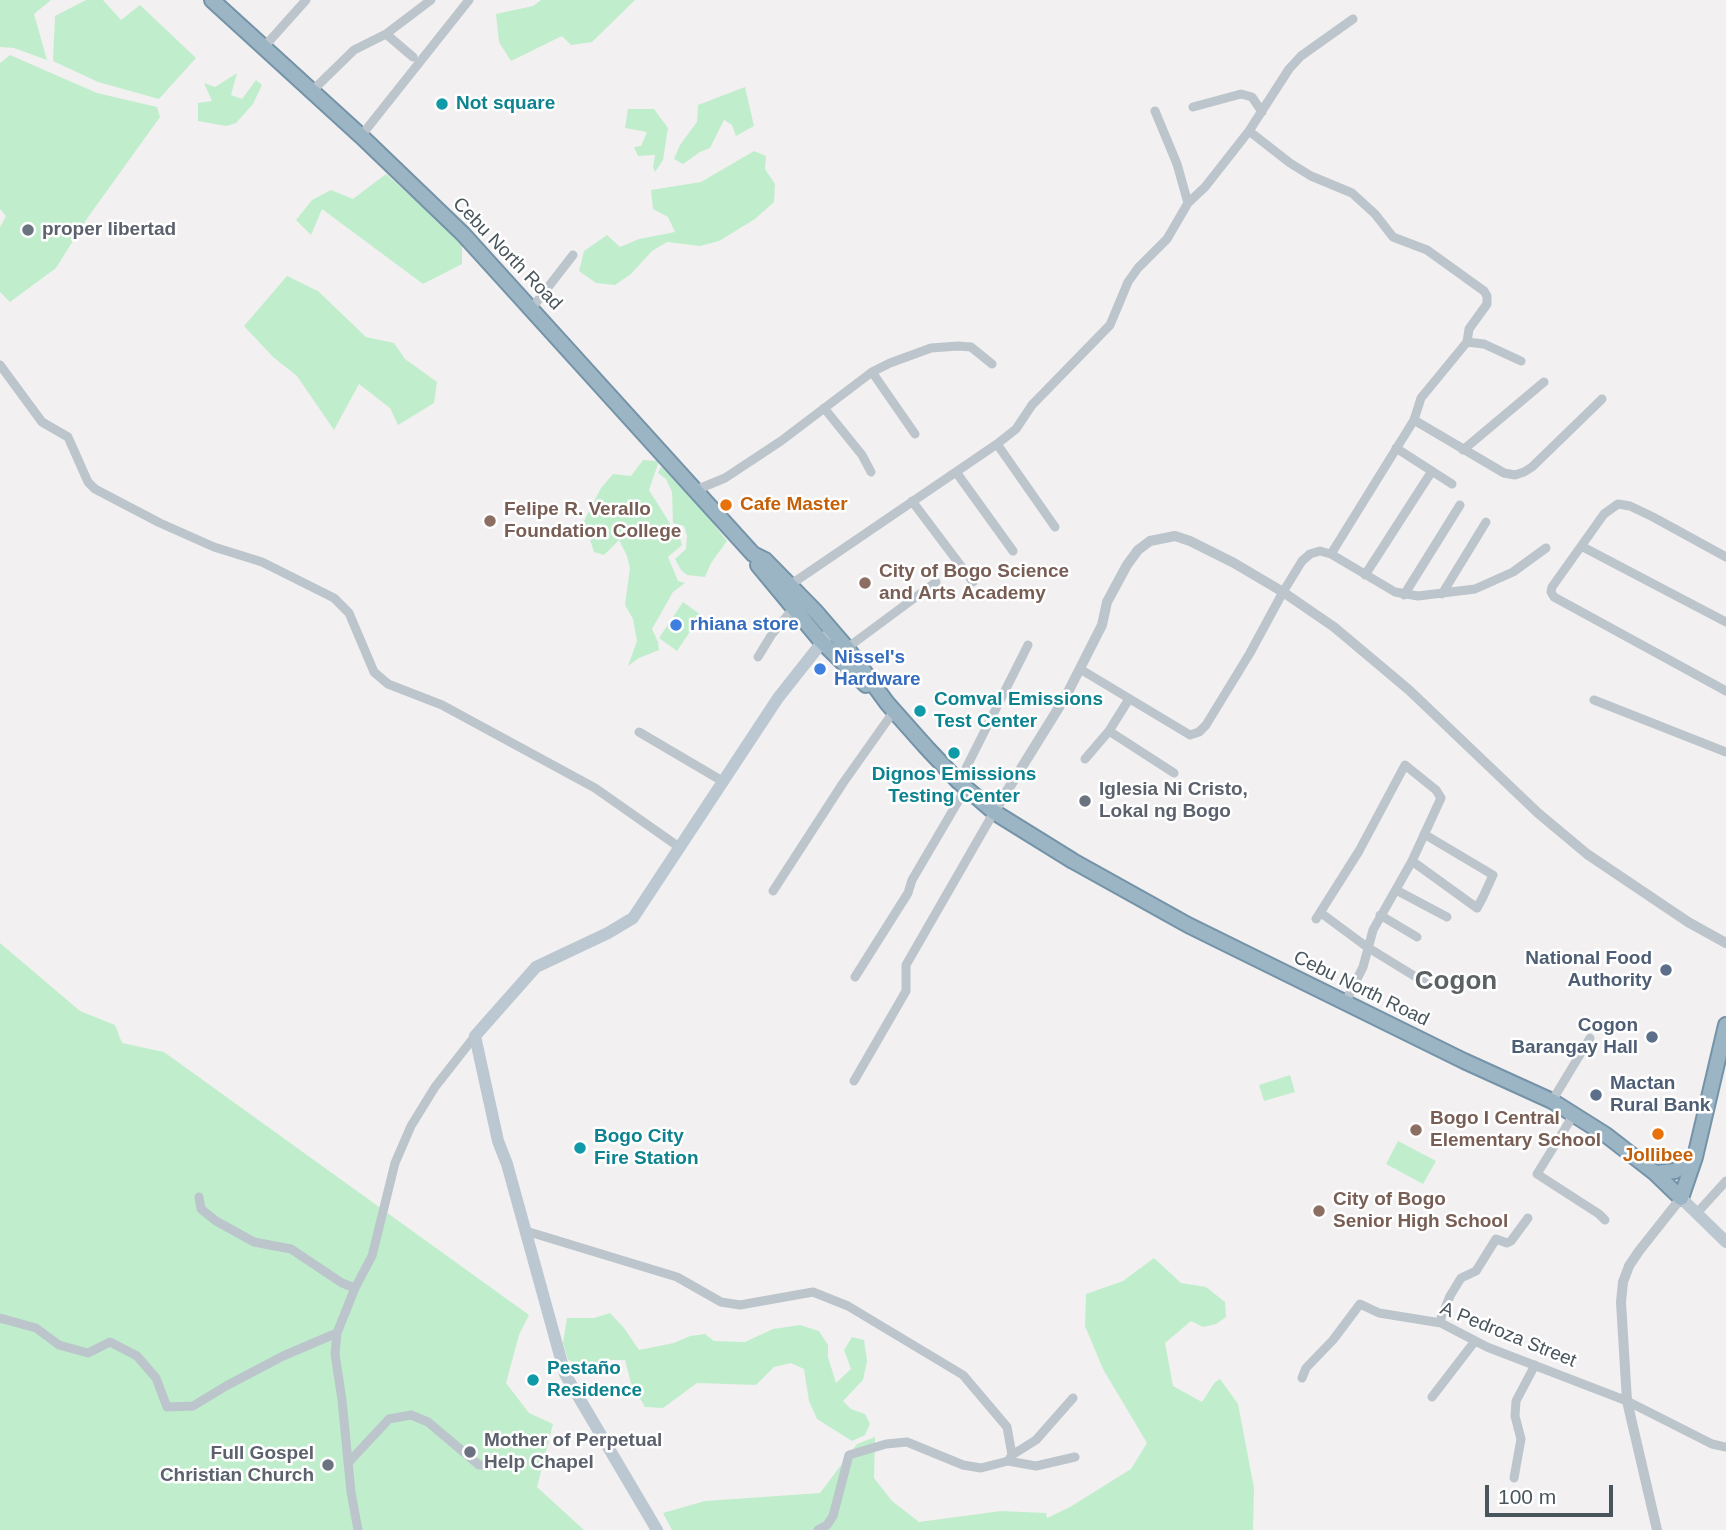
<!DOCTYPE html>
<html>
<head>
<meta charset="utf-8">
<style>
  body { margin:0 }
  #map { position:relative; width:1726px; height:1530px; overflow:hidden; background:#f2f0f0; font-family:Arial,sans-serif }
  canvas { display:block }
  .scale { position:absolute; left:1485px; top:1485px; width:128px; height:32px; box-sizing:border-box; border:4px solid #48555c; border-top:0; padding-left:9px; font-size:21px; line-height:24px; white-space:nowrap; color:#48555c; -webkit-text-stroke:5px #fff; paint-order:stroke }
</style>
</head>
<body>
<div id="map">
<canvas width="1726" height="1530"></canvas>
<div class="scale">100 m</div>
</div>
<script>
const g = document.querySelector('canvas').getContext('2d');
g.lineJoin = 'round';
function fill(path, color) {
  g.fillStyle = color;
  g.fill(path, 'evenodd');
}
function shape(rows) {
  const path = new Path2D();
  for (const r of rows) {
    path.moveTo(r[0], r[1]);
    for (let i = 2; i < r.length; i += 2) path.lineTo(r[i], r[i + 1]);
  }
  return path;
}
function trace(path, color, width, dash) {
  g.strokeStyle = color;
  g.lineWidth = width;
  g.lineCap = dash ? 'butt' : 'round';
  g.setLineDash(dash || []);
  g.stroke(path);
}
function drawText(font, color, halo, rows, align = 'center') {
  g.font = font + ' Arial,sans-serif';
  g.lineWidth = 5;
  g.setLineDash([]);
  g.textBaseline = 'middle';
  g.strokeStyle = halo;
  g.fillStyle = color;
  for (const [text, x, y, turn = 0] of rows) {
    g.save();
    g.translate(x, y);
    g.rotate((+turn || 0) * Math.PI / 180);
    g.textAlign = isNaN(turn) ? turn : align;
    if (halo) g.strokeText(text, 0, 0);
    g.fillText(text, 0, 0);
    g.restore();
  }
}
fill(shape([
  [0,0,51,0,34,14,47,60,14,48,0,47],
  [86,0,103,0,121,20,140,5,196,58,159,99,98,82,53,61,55,16],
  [541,0,635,0,592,42,571,45,562,36,511,61,499,42,496,14,533,6],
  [10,55,97,93,157,107,160,117,86,220,56,268,10,302,0,292,0,227,6,216,0,209,0,63],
  [237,73,231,95,242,99,256,80,262,85,253,104,236,123,226,126,198,121,198,103,212,101,204,83,215,87],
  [745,87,754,126,736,136,732,125,724,120,710,148,700,152,683,164,674,159,680,145,697,122,698,105],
  [628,109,654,109,668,128,663,160,655,172,653,167,655,155,638,156,634,147,641,146,647,132,625,128],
  [754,151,766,156,765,169,775,184,774,202,755,219,719,241,700,246,667,242,652,251,631,274,615,285,596,283,579,271,584,251,607,235,620,247,639,239,675,232,668,217,653,209,651,190,701,182],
  [386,174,462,242,462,264,423,284,322,209,311,235,296,220,312,200,331,190,353,199],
  [287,276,318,291,366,337,394,343,405,359,437,382,434,403,398,425,390,408,359,384,334,430,297,376,273,357,244,326],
  [643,460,659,461,649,490,671,525,678,532,682,545,668,557,678,581,685,583,673,592,652,629,658,642,659,650,639,658,628,666,637,641,633,619,625,605,630,568,627,556,619,540,604,555,594,552,584,521,601,488,613,474,631,476],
  [661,467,669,472,693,498,727,541,711,563,705,577,687,575,681,570,675,559,686,549,687,536,684,526,673,523,672,492,666,479,658,473],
  [683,602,701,615,677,651,659,638],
  [0,943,80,1011,115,1025,122,1043,164,1052,529,1315,519,1335,506,1383,529,1413,553,1424,537,1487,584,1530,0,1530],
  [1290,1075,1295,1092,1264,1101,1259,1085],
  [1398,1141,1436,1161,1423,1184,1386,1164],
  [1154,1258,1181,1283,1206,1287,1225,1302,1226,1317,1216,1324,1203,1327,1191,1321,1165,1343,1173,1386,1202,1402,1215,1382,1220,1379,1238,1404,1254,1488,1253,1530,672,1530,663,1513,705,1501,820,1493,857,1444,875,1437,874,1478,892,1501,919,1522,1001,1511,1046,1513,1047,1518,1070,1507,1131,1469,1147,1443,1103,1369,1085,1326,1086,1294,1123,1281],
  [610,1313,624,1328,639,1350,674,1343,690,1336,705,1334,714,1341,745,1342,773,1329,800,1325,819,1331,828,1345,828,1357,836,1383,851,1369,844,1350,852,1337,864,1340,867,1361,863,1380,843,1401,851,1409,865,1414,870,1424,865,1435,852,1441,817,1419,809,1401,804,1369,791,1363,774,1367,756,1385,697,1383,663,1408,645,1407,631,1383,625,1360,609,1360,585,1366,568,1360,563,1343,567,1318,594,1318]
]), '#c0eecd');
const trunk = shape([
  [212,0,361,136,463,234,753,554,765,560,816,612,847,648,887,703,926,747,959,782,994,812,1073,861,1188,925,1464,1061,1552,1101,1606,1135,1655,1173,1681,1198,1695,1157,1726,1025],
  [758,565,821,641,866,685],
  [1655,1173,1675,1171,1695,1157]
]);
trace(trunk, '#7493a8', 18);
trace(shape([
  [386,34,413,57],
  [264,47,306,0],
  [312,91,354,50,386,34,431,0],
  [1193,107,1241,94,1252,97,1262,112],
  [1155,111,1177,164,1188,203],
  [1249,131,1290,163,1311,176,1352,193,1375,214,1393,237,1427,250,1484,291,1487,296,1487,304,1469,329,1467,342],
  [361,136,469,0],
  [532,308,573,255],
  [0,365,42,422,68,437,88,482,95,489,160,523,214,547,262,562,334,598,349,613,374,672,388,684,442,705,595,788,679,847],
  [872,372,915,434],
  [824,408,862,455,871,472],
  [1414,420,1504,473,1515,475,1524,472,1532,467,1602,399],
  [997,444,1055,527],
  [1396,448,1452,484],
  [1463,450,1544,382],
  [956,472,1013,551],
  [696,490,725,478,781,441,872,372,890,363,931,348,958,346,971,347,992,364],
  [912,501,973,582],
  [1583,547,1726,622],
  [1331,554,1414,420,1421,398,1467,342,1484,344,1521,361],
  [1726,557,1653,517,1630,506,1618,504,1604,514,1552,587,1551,592,1554,597,1726,691],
  [1365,575,1432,471],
  [787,587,997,444,1016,429,1032,405,1110,325,1128,282,1138,268,1167,239,1188,203,1205,187,1249,131,1289,69,1301,56,1353,19],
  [1442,594,1486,522],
  [1404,595,1460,505],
  [847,648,936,582],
  [758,657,772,634,793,609],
  [1080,669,1190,735,1199,732,1206,725,1250,653,1283,592,1302,561,1310,554,1320,551,1331,554,1395,592,1418,596,1475,589,1513,572,1546,548],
  [1594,700,1726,752],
  [1109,731,1174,773],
  [639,732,724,782],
  [1085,759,1109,731,1129,699],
  [959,782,1028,645],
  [1412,861,1477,908,1483,897,1493,875,1424,834],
  [1396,890,1447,917],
  [773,891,843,783,894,711],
  [1321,913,1367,947,1429,985],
  [1380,915,1417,937],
  [1316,919,1359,851,1405,765,1436,790,1441,798,1412,861,1373,930,1363,967,1345,1003],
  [855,977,908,893,912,880,966,788],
  [854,1081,906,991,906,965,994,812],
  [1552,1101,1590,1038],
  [1574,1114,1537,1174,1599,1214,1605,1220],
  [199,1197,201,1209,216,1221,254,1242,291,1249,342,1283,355,1288],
  [1697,1213,1726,1181],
  [526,1231,677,1277,721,1302,740,1305,813,1292,848,1306,963,1375,1007,1427,1012,1455,1008,1461,981,1468,963,1465,907,1442,886,1444,849,1455,833,1516,827,1525,818,1530],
  [0,1318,36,1328,59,1345,88,1353,110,1342,137,1356,156,1378,167,1407,193,1406,226,1386,283,1356,337,1333],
  [1441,1323,1441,1318,1450,1296,1461,1278,1476,1271,1496,1239,1507,1243,1511,1241,1528,1218],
  [1302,1378,1306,1368,1333,1340,1360,1304,1379,1313,1441,1323,1487,1347,1627,1401,1712,1444,1726,1447],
  [1432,1397,1475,1341],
  [1012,1455,1036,1440,1073,1398],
  [1008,1461,1036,1466,1075,1457],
  [348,1463,389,1419,411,1415,428,1422,479,1465,492,1465],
  [1514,1478,1521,1439,1515,1416,1516,1401,1535,1365],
  [358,1530,351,1492,342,1400,335,1354,337,1333,355,1288,372,1256,395,1163,411,1126,435,1087,475,1036]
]), '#bcc5cc', 9);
trace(shape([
  [994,812,1066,696,1102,625,1107,602,1127,565,1138,550,1150,541,1175,536,1190,541,1234,563,1283,592,1334,627,1409,690,1538,813,1587,854,1688,922,1726,943],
  [1657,1530,1627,1401,1621,1302,1623,1282,1629,1266,1639,1251,1681,1198]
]), '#bcc5cc', 10);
trace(shape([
  [1681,1198,1726,1242],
  [657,1530,565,1374,507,1164,498,1141,475,1036,536,967,608,933,633,918,778,698,827,636]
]), '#bcc8d1', 12);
trace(trunk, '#9cb5c5', 14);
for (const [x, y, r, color] of [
  [442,104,7,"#0f9aa8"],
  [28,230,7,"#6b7280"],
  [726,505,7,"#e8710a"],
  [490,521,7,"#8d6e63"],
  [865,583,7,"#8d6e63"],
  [676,625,7,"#3f7fe0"],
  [820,669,7,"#3f7fe0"],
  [920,711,7,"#0f9aa8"],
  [954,753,7,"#0f9aa8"],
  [1085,801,7,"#6b7280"],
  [1666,970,7,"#5c6f8a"],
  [1652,1037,7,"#5c6f8a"],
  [1596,1095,7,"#5c6f8a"],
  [1416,1130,7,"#8d6e63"],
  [1658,1134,7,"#e8710a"],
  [580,1148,7,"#0f9aa8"],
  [1319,1211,7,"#8d6e63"],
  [533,1380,7,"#0f9aa8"],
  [470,1452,7,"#6b7280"],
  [328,1465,7,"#6b7280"]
]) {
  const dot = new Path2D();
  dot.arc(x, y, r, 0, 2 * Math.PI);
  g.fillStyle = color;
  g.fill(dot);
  trace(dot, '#fff', 2.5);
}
drawText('bold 19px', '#0d838f', '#fff', [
  ["Not square",456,104],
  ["Comval Emissions",934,700],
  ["Test Center",934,722],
  ["Dignos Emissions",954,775,"center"],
  ["Testing Center",954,797,"center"],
  ["Bogo City",594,1137],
  ["Fire Station",594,1159],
  ["Pestaño",547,1369],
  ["Residence",547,1391]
], 'left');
drawText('bold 19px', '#5b616d', '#fff', [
  ["proper libertad",42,230],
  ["Iglesia Ni Cristo,",1099,790],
  ["Lokal ng Bogo",1099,812],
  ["Mother of Perpetual",484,1441],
  ["Help Chapel",484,1463],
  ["Full Gospel",314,1454,"right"],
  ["Christian Church",314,1476,"right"]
], 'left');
drawText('19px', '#48555c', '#fff', [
  ["Cebu North Road",507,254,46],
  ["Cebu North Road",1361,989,26],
  ["A Pedroza Street",1508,1335,22]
]);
drawText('bold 19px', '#c56008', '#fff', [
  ["Cafe Master",740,505],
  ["Jollibee",1658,1156,"center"]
], 'left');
drawText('bold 19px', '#785e54', '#fff', [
  ["Felipe R. Verallo",504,510],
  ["Foundation College",504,532],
  ["City of Bogo Science",879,572],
  ["and Arts Academy",879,594],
  ["Bogo I Central",1430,1119],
  ["Elementary School",1430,1141],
  ["City of Bogo",1333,1200],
  ["Senior High School",1333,1222]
], 'left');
drawText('bold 19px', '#366cbe', '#fff', [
  ["rhiana store",690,625],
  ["Nissel's",834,658],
  ["Hardware",834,680]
], 'left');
drawText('bold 19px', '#4e5e75', '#fff', [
  ["National Food",1652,959],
  ["Authority",1652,981],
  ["Cogon",1638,1026],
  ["Barangay Hall",1638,1048],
  ["Mactan",1610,1084,"left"],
  ["Rural Bank",1610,1106,"left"]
], 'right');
drawText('bold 26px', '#5c6164', '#fff', [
  ["Cogon",1456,982]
]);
</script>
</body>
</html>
